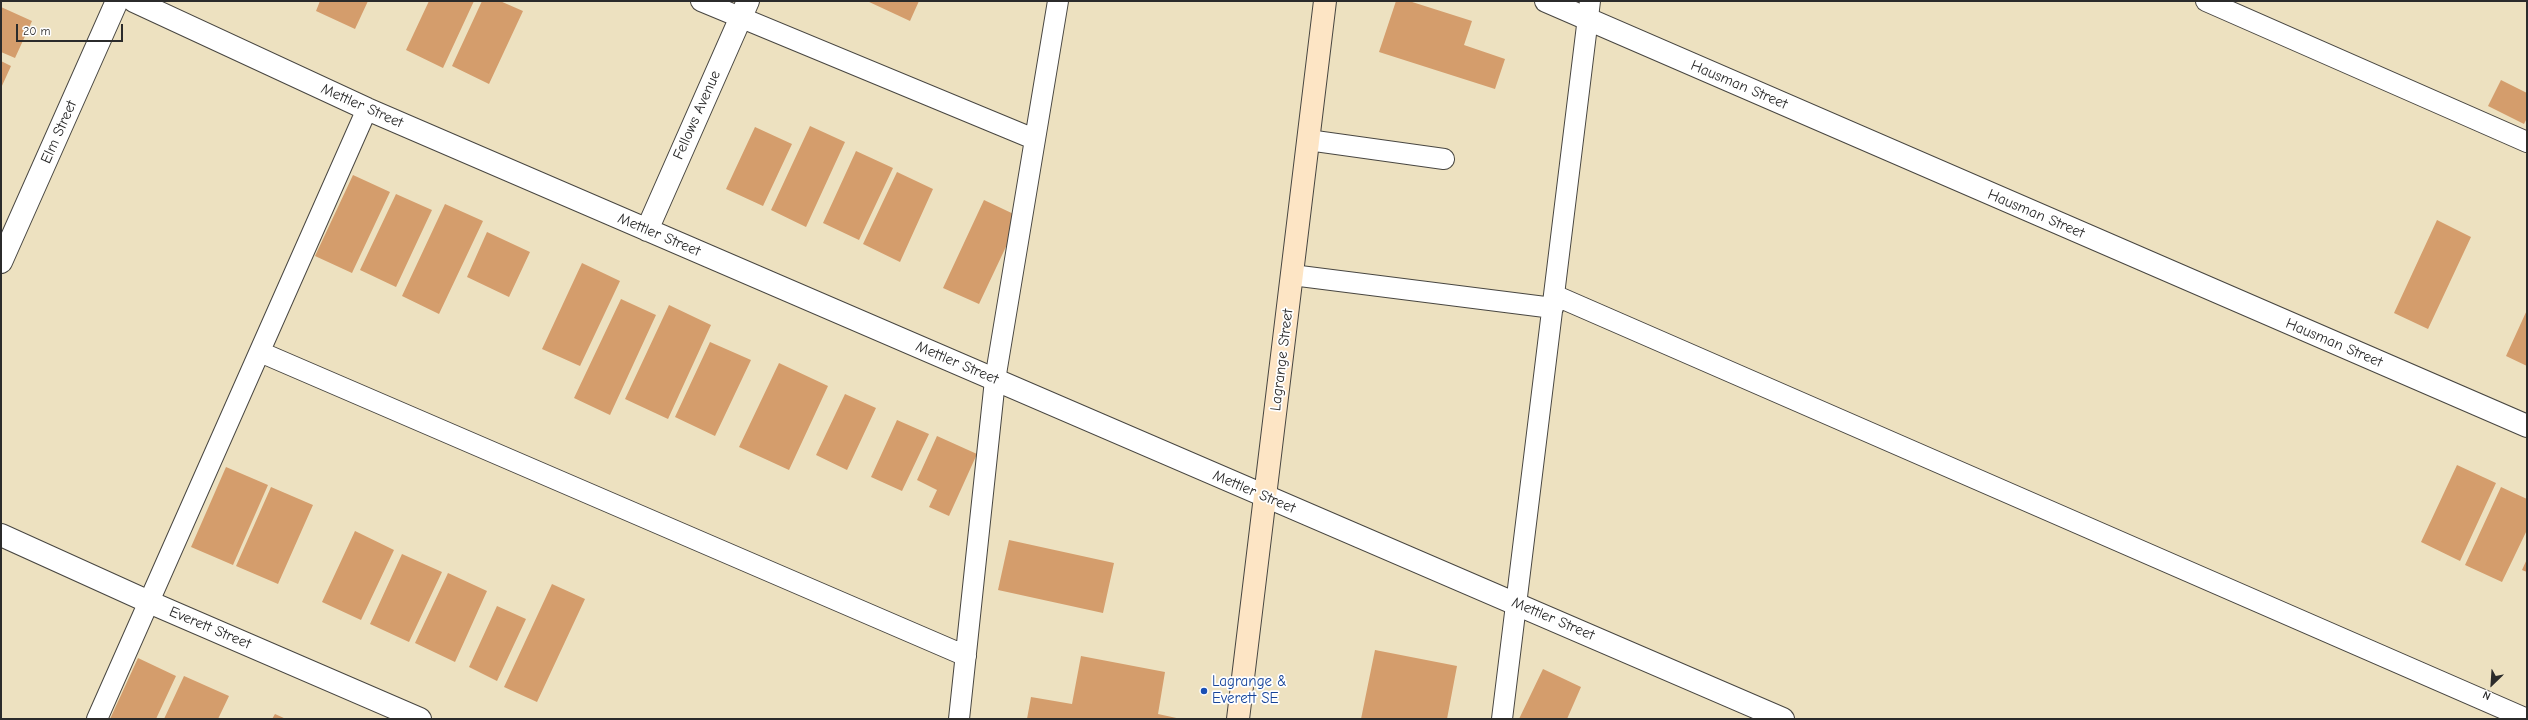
<!DOCTYPE html>
<html>
<head>
<meta charset="utf-8">
<style>
  body { margin:0 }
  #map { position:relative; width:2528px; height:720px; overflow:hidden; background:#ede1c0; font-family:"Comic Neue",sans-serif }
  canvas { display:block }
  .frame { position:absolute; inset:0; border:2px solid #2b2b2b; pointer-events:none }
  .north { position:absolute; left:2472px; top:664px; width:40px; height:40px; -webkit-text-stroke:3px #fff; paint-order:stroke; rotate:205deg; font-size:11px; font-weight:700; line-height:16px; text-align:center; color:#2b2b2b }
  .north::after { content:''; display:block; margin:auto; width:14px; height:18px; background:#2b2b2b; clip-path:polygon(50% 0,100% 100%,50% 72%,0 100%) }
  .scale { position:absolute; left:16px; top:24px; width:107px; height:18px; box-sizing:border-box; border:2px solid #2b2b2b; border-top:0; padding-left:5px; font-size:12px; line-height:14px; white-space:nowrap; color:#2b2b2b; -webkit-text-stroke:3px #fff; paint-order:stroke }
</style>
</head>
<body>
<div id="map">
<canvas width="2528" height="720"></canvas>
<div class="frame"></div>
<div class="north">N</div>
<div class="scale">20 m</div>
</div>
<script>
const g = document.querySelector('canvas').getContext('2d');
g.lineJoin = 'round';
function fill(path, color) {
  g.fillStyle = color;
  g.fill(path, 'evenodd');
}
function shape(rows) {
  const path = new Path2D();
  for (const r of rows) {
    path.moveTo(r[0], r[1]);
    for (let i = 2; i < r.length; i += 2) path.lineTo(r[i], r[i + 1]);
  }
  return path;
}
function trace(path, color, width, dash) {
  g.strokeStyle = color;
  g.lineWidth = width;
  g.lineCap = dash ? 'butt' : 'round';
  g.setLineDash(dash || []);
  g.stroke(path);
}
function drawText(font, color, halo, rows, align = 'center') {
  g.font = font + ' "Comic Neue",sans-serif';
  g.lineWidth = 3.5;
  g.setLineDash([]);
  g.textBaseline = 'middle';
  g.strokeStyle = halo;
  g.fillStyle = color;
  for (const [text, x, y, turn = 0] of rows) {
    g.save();
    g.translate(x, y);
    g.rotate((+turn || 0) * Math.PI / 180);
    g.textAlign = isNaN(turn) ? turn : align;
    if (halo) g.strokeText(text, 0, 0);
    g.fillText(text, 0, 0);
    g.restore();
  }
}
fill(shape([
  [320,1,368,1,355,29,316,11],
  [429,1,474,1,443,68,406,50],
  [482,1,500,1,523,11,489,84,452,66],
  [867,1,919,1,910,21],
  [1396,1,1409,1,1472,21,1464,45,1505,59,1495,89,1379,52],
  [1,7,32,21,15,58,1,52],
  [1,61,11,66,1,88],
  [2501,80,2527,93,2527,118,2524,124,2488,106],
  [810,126,845,142,806,227,771,210],
  [755,127,792,144,763,206,726,189],
  [856,151,893,168,859,240,823,223],
  [897,172,933,189,900,262,863,244],
  [353,175,390,192,352,273,315,256],
  [396,194,432,210,396,287,360,270],
  [984,200,1020,217,979,304,943,288],
  [445,204,483,221,439,314,402,296],
  [2437,220,2471,237,2428,329,2394,313],
  [487,232,530,252,509,297,467,277],
  [582,263,620,281,580,366,542,349],
  [621,299,656,315,610,415,574,398],
  [669,305,711,325,668,419,625,399],
  [2527,310,2527,366,2506,356],
  [710,342,751,360,715,436,675,417],
  [779,363,828,386,789,470,739,447],
  [845,394,876,408,847,470,816,455],
  [897,420,929,434,902,491,871,477],
  [937,436,977,454,949,516,929,507,937,490,917,480],
  [2457,465,2496,483,2460,561,2421,542],
  [226,467,268,485,233,565,191,547],
  [271,487,313,505,278,584,236,566],
  [2501,487,2527,499,2527,530,2502,582,2465,565],
  [355,531,394,550,361,620,322,602],
  [1009,540,1114,563,1103,613,998,590],
  [402,554,442,572,409,642,370,624],
  [2527,559,2527,572,2522,570],
  [448,573,487,591,455,662,415,643],
  [552,584,585,599,537,702,504,687],
  [497,606,526,619,497,681,469,667],
  [1375,650,1457,666,1447,719,1361,719],
  [1081,656,1165,672,1158,714,1181,719,1027,719,1031,697,1072,704],
  [138,658,176,676,156,719,110,719],
  [1543,669,1581,687,1567,719,1519,719],
  [184,676,229,696,218,719,164,719],
  [275,714,286,719,272,719]
]), '#d49d6c');
const lane = shape([
  [701,1,1034,139],
  [2206,1,2527,142],
  [1308,140,1444,159],
  [1292,275,1553,308],
  [1554,295,2527,719],
  [260,352,966,656],
  [97,719,367,109],
  [959,719,995,380,1058,1],
  [1502,719,1590,1]
]);
const street = shape([
  [134,1,367,109,1783,719],
  [1546,1,2527,426],
  [647,230,748,1],
  [1,262,117,1],
  [1,535,149,602,420,719]
]);
const secondary = shape([
  [1238,719,1325,1]
]);
trace(lane, '#484641', 22);
trace(street, '#484641', 24);
trace(secondary, '#484641', 24);
trace(lane, '#fff', 20);
trace(street, '#fff', 22);
trace(secondary, '#fde5c5', 22);
for (const [x, y, r, color] of [
  [1204,691,4,"#1a4fb4"]
]) {
  const dot = new Path2D();
  dot.arc(x, y, r, 0, 2 * Math.PI);
  g.fillStyle = color;
  g.fill(dot);
  trace(dot, '#fff', 1.5);
}
drawText('15px', '#2b2b2b', '#fff', [
  ["Hausman Street",1739,85,23],
  ["Mettler Street",362,106,24],
  ["Fellows Avenue",697,115,-66],
  ["Elm Street",59,132,-66],
  ["Hausman Street",2036,214,23],
  ["Mettler Street",659,235,23],
  ["Hausman Street",2334,343,23],
  ["Lagrange Street",1282,360,-83],
  ["Mettler Street",957,363,23],
  ["Mettler Street",1254,492,23],
  ["Mettler Street",1553,619,23],
  ["Everett Street",210,628,23]
]);
drawText('15px', '#164399', '#fff', [
  ["Lagrange &",1212,682],
  ["Everett SE",1212,699]
], 'left');
</script>
</body>
</html>
